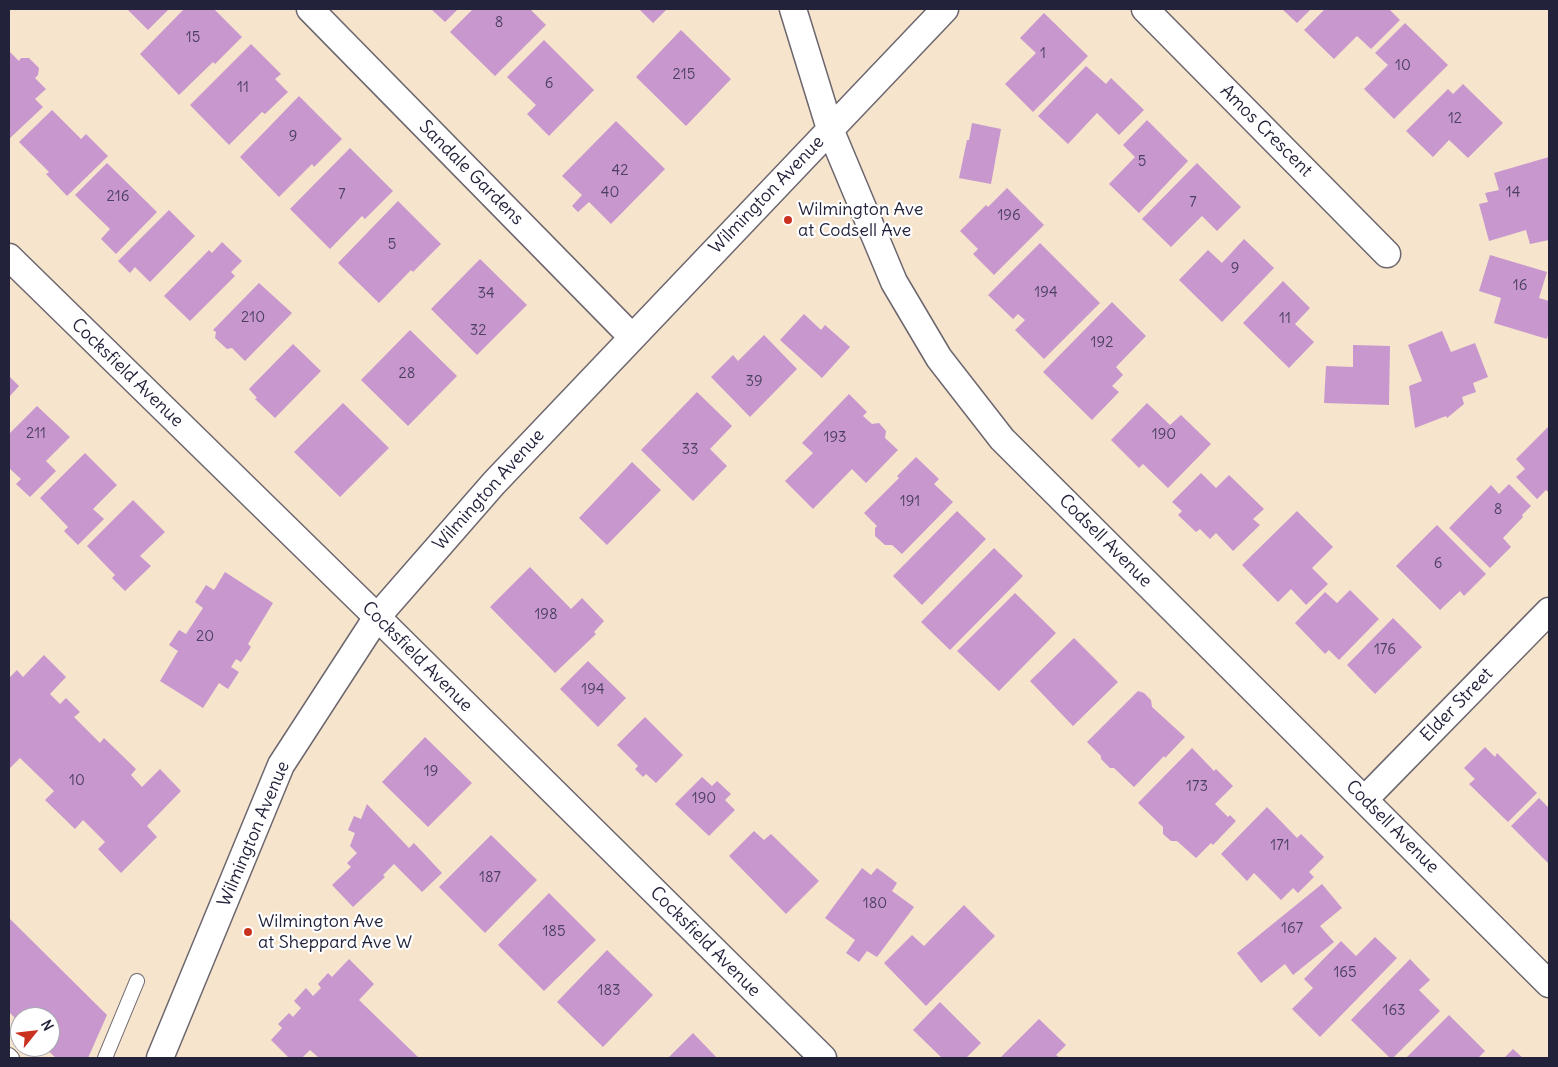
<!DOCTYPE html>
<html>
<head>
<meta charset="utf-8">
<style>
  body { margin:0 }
  #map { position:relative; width:1558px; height:1067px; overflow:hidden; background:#f6e4cc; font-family:Delius,sans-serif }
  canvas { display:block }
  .frame { position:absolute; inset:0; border:10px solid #22223b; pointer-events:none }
  .north { position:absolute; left:10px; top:1007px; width:50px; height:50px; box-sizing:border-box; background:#fff; border:1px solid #a7a7b1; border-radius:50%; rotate:61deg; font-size:14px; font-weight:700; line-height:20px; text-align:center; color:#22223b }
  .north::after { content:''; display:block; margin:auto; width:18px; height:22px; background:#c8321e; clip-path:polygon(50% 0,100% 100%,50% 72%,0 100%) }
</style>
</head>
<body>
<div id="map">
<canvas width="1558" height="1067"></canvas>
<div class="frame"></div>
<div class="north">N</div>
</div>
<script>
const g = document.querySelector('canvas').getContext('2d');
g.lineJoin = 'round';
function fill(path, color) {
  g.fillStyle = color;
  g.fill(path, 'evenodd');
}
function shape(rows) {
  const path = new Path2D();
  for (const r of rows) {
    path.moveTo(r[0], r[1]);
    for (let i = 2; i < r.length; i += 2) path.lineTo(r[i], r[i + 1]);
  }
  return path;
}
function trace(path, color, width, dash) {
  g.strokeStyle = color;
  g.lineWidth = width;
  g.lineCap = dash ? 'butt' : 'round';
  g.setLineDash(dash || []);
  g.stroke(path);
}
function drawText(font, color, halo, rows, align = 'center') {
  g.font = font + ' Delius,sans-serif';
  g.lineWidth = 4.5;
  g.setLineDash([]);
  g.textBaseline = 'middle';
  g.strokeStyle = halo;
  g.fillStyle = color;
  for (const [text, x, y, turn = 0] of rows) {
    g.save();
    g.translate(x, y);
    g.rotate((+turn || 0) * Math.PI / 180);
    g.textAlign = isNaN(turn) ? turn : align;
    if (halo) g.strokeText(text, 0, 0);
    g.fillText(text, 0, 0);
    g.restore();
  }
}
fill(shape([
  [127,9,169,9,148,30],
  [184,9,214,9,242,37,215,64,213,62,179,95,140,54],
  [431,9,458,9,445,22],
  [473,9,530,9,546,25,495,76,450,32],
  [639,9,667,9,653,23],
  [1282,9,1311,9,1297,23],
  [1325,9,1389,9,1400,20,1371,49,1357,36,1334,59,1304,30],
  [1044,13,1088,56,1033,112,1005,84,1036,53,1020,38],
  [1405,23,1448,65,1394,119,1364,89,1388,65,1375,53],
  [681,30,731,79,686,126,636,77],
  [544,40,594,90,549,136,527,114,536,105,507,77],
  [251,44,281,74,275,79,288,92,265,114,262,112,229,145,190,105],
  [9,51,19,61,21,58,29,58,39,68,38,75,35,78,46,89,35,99,43,107,9,139],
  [1086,66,1106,84,1111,78,1144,110,1119,135,1097,113,1068,144,1038,116],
  [1463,84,1503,123,1468,158,1449,140,1433,157,1406,131,1448,89,1453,94],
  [299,96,342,139,314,167,312,164,279,197,240,157],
  [52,110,81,139,86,134,108,156,67,196,46,174,49,172,19,142],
  [1147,120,1188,161,1139,213,1109,184,1135,157,1123,145],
  [616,121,665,169,611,224,589,202,578,212,572,206,582,195,562,176],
  [972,123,1001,129,991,184,959,178,967,140,969,140],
  [350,148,393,191,365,219,362,216,330,249,290,209],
  [1549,157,1549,240,1530,244,1526,230,1489,241,1479,204,1488,202,1485,193,1499,190,1494,173],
  [107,163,157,212,116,254,101,239,110,229,75,195],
  [1197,163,1241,207,1217,231,1202,216,1171,247,1142,219],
  [1007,188,1044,225,994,275,973,254,978,249,960,231,986,205,988,207],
  [398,201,441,244,413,272,411,270,379,303,338,263],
  [169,210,195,236,150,282,135,267,130,273,118,261],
  [1244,239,1274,268,1222,322,1179,280,1208,250,1222,263],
  [222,242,242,261,231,272,235,276,190,321,164,296,209,250,212,253],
  [1040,243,1100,303,1044,359,1015,330,1025,320,1018,314,1013,319,988,295],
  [1490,255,1547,272,1539,298,1549,301,1549,331,1547,339,1494,323,1501,298,1479,291],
  [480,259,527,305,477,355,431,309],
  [1283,281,1310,308,1295,324,1314,342,1289,368,1243,323],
  [259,283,292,313,245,361,232,348,227,349,215,338,216,332,213,330],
  [1112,302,1146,336,1116,367,1123,375,1112,386,1119,392,1092,420,1043,372],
  [804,314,821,330,825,325,850,347,822,378,780,340],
  [410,330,457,376,408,426,361,380],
  [1442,331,1451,352,1475,343,1488,377,1473,383,1476,392,1462,397,1464,404,1447,418,1446,416,1415,428,1409,386,1422,381,1408,345],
  [764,335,797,369,750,417,711,377,733,355,738,361],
  [293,344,321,371,275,418,255,399,257,398,249,389],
  [1353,345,1390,346,1389,405,1324,403,1326,366,1353,367],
  [9,376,19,386,9,397],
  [697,392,732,426,710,449,727,466,693,501,641,450],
  [849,394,867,412,863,416,872,424,879,423,886,431,885,438,898,450,866,483,852,469,813,509,785,481,813,453,802,443],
  [343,403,389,448,340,497,294,452],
  [1147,403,1170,425,1181,415,1211,444,1168,488,1143,464,1139,468,1111,440],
  [37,406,70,437,46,461,56,471,30,497,16,484,21,479,9,468,9,434],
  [1549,426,1549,490,1548,492,1546,490,1537,499,1516,477,1525,469,1516,459],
  [85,453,117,485,93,509,104,519,78,545,64,531,68,527,40,498],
  [916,457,939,479,934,484,953,502,902,554,892,545,885,545,875,536,875,528,877,526,864,513,899,478,897,476],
  [632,462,661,490,607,545,579,518],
  [1201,473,1216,488,1229,475,1264,509,1253,519,1260,525,1233,551,1216,533,1210,539,1200,529,1196,532,1178,515,1182,511,1172,502],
  [1509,484,1531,506,1522,515,1523,517,1503,538,1511,547,1490,568,1449,528,1491,485,1499,494],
  [133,500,165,532,140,556,151,566,125,591,112,578,115,575,87,546],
  [957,511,986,539,922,605,893,576],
  [1297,511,1333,547,1312,568,1328,584,1306,605,1291,589,1278,602,1242,565],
  [1437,525,1486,574,1464,596,1460,591,1440,610,1396,566],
  [994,548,1023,576,950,650,921,622],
  [530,567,571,609,582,598,604,621,594,632,596,634,555,673,490,607],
  [225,572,273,603,248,644,251,647,241,662,236,659,231,667,239,672,228,689,219,683,203,708,160,681,178,651,169,645,179,630,186,634,203,608,195,602,206,585,214,590],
  [1350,590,1379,619,1339,660,1329,650,1325,654,1295,623,1325,592,1337,603],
  [1015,593,1056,633,999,691,957,651],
  [1393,618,1422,647,1375,694,1347,665],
  [1074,638,1118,682,1073,726,1030,681],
  [44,655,66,677,50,694,60,704,66,698,80,712,74,717,100,743,104,738,136,769,131,775,142,787,160,769,181,791,147,826,157,837,121,873,98,849,105,842,83,820,75,829,45,800,54,791,20,758,10,768,9,767,9,678,17,670,23,677],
  [588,661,626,698,598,727,560,689],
  [1138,691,1144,693,1151,700,1152,707,1185,737,1165,758,1164,756,1134,787,1114,768,1110,768,1101,759,1101,756,1087,742],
  [645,717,683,755,656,783,646,774,643,777,635,769,638,766,617,745],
  [425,737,472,783,428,827,382,782],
  [1485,747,1495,757,1497,753,1537,793,1508,822,1469,784,1475,779,1464,768],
  [1192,748,1214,771,1216,769,1233,786,1215,804,1228,817,1230,815,1236,821,1213,845,1211,843,1196,858,1177,841,1171,841,1163,834,1163,827,1138,803],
  [702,777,712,786,717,781,731,794,725,800,735,810,709,836,675,804],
  [1539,798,1549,808,1549,864,1511,826],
  [367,804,409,848,414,843,442,873,422,892,394,864,383,875,385,877,353,907,332,885,351,867,347,863,357,853,350,846,355,833,348,830,354,816,361,819],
  [1267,807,1297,838,1301,834,1324,857,1309,872,1314,877,1298,893,1293,888,1281,900,1254,873,1247,881,1221,854],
  [754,831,764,840,771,834,819,881,786,914,729,856],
  [491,835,537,880,485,933,439,887],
  [862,868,871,875,877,868,897,883,892,891,914,907,877,957,867,951,859,962,846,953,855,940,825,918],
  [1322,884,1342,908,1320,926,1334,942,1293,975,1285,964,1261,983,1237,953],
  [549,893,596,940,544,991,498,945],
  [964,905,995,936,926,1006,884,963,912,935,924,946],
  [9,918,107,1015,88,1058,56,1058,44,1047,50,1047,50,1017,20,1017,20,1023,9,1012],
  [1375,937,1397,958,1320,1037,1292,1009,1313,988,1304,979,1341,941,1356,956],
  [607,950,653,995,603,1047,557,1002],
  [349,959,374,984,359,1000,419,1058,316,1058,318,1057,310,1050,302,1058,289,1058,271,1040,282,1028,278,1024,289,1013,293,1017,301,1008,294,1001,306,988,313,996,321,988,318,984,328,973,332,977],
  [1410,959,1430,980,1419,990,1440,1011,1393,1058,1390,1058,1351,1020],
  [940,1002,981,1043,966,1058,942,1058,913,1030],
  [1449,1015,1485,1051,1478,1058,1406,1058],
  [1039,1019,1066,1045,1056,1055,1060,1058,1000,1058],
  [693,1033,717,1058,668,1058],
  [1513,1049,1523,1058,1504,1058]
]), '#c797ce');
const service = shape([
  [9,1055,12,1058],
  [105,1058,137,981]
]);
const minor = shape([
  [310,9,632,337],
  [793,9,830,129,894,282,939,358,1002,439,1549,984],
  [1145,9,1387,254],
  [9,257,377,617,823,1058],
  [1365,799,1549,611],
  [160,1058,281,765,377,617,494,483,945,9]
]);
trace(service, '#6c666e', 16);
trace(minor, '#6c666e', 29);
trace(service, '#fff', 14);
trace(minor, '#fff', 26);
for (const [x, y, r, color] of [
  [788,220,5,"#c8321e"],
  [248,932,5,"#c8321e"]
]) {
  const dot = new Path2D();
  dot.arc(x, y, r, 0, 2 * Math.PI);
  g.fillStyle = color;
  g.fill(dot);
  trace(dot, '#fff', 2);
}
drawText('15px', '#4b3f60', null, [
  ["8",499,23],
  ["15",193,38],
  ["1",1043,54],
  ["10",1403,66],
  ["215",684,75],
  ["6",549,84],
  ["11",243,88],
  ["12",1455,119],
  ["9",293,137],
  ["5",1142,162],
  ["42",620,171],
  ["40",610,193],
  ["14",1513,193],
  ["7",342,195],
  ["216",118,197],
  ["7",1193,203],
  ["196",1009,216],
  ["5",392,245],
  ["9",1235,269],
  ["16",1520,286],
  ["194",1046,293],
  ["34",486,294],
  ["210",253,318],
  ["11",1285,319],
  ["32",478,331],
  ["192",1102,343],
  ["28",407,374],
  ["39",754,382],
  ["211",36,434],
  ["190",1164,435],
  ["193",835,438],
  ["33",690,450],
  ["191",910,502],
  ["8",1498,510],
  ["6",1438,564],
  ["198",546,615],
  ["20",205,637],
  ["176",1385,650],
  ["194",593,690],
  ["19",431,772],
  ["10",77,781],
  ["173",1197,787],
  ["190",704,799],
  ["171",1280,846],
  ["187",490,878],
  ["180",875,904],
  ["167",1292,929],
  ["185",554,932],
  ["165",1345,973],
  ["183",609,991],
  ["163",1394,1011]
]);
drawText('18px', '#22223b', '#fff', [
  ["Amos Crescent",1266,131,45],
  ["Sandale Gardens",471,173,45],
  ["Wilmington Avenue",767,195,-46],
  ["Cocksfield Avenue",127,373,44],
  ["Wilmington Avenue",489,490,-48],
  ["Codsell Avenue",1105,541,45],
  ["Cocksfield Avenue",417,657,45],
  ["Elder Street",1457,705,-46],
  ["Codsell Avenue",1392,827,45],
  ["Wilmington Avenue",254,834,-67],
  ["Cocksfield Avenue",705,942,45]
]);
drawText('18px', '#22223b', '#fff', [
  ["Wilmington Ave",798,210],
  ["at Codsell Ave",798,231],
  ["Wilmington Ave",258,922],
  ["at Sheppard Ave W",258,943]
], 'left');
</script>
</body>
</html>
